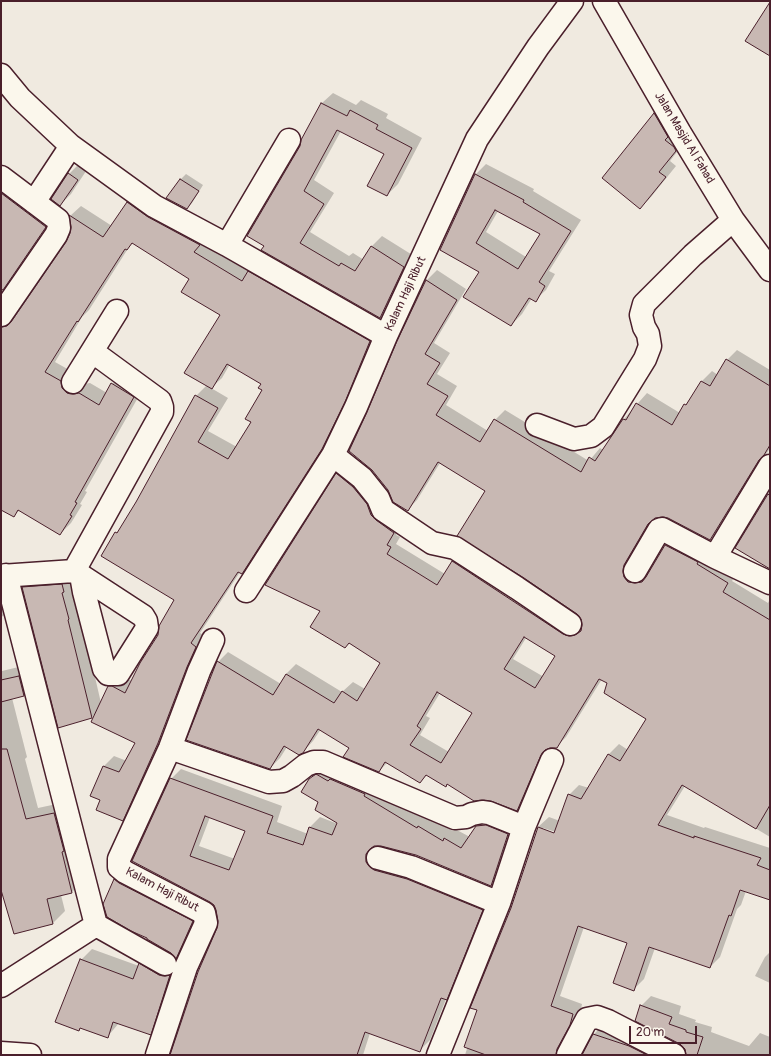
<!DOCTYPE html>
<html>
<head>
<meta charset="utf-8">
<style>
  body { margin:0 }
  #map { position:relative; width:771px; height:1056px; overflow:hidden; background:#f0eae0; font-family:Pangolin,sans-serif }
  canvas { display:block }
  .frame { position:absolute; inset:0; border:2px solid #4a1f2b; pointer-events:none }
  .scale { position:absolute; left:629px; top:1026px; width:68px; height:18px; box-sizing:border-box; border:2px solid #4a1f2b; border-top:0; padding-left:5px; font-size:12px; line-height:14px; white-space:nowrap; color:#4a1f2b; -webkit-text-stroke:3px #fbf7ec; paint-order:stroke }
</style>
</head>
<body>
<div id="map">
<canvas width="771" height="1056"></canvas>
<div class="frame"></div>
<div class="scale">20 m</div>
</div>
<script>
const g = document.querySelector('canvas').getContext('2d');
g.lineJoin = 'round';
function fill(path, color) {
  g.fillStyle = color;
  g.fill(path, 'evenodd');
}
function shape(rows) {
  const path = new Path2D();
  for (const r of rows) {
    path.moveTo(r[0], r[1]);
    for (let i = 2; i < r.length; i += 2) path.lineTo(r[i], r[i + 1]);
  }
  return path;
}
function trace(path, color, width, dash) {
  g.strokeStyle = color;
  g.lineWidth = width;
  g.lineCap = dash ? 'butt' : 'round';
  g.setLineDash(dash || []);
  g.stroke(path);
}
function drawText(font, color, halo, rows, align = 'center') {
  g.font = font + ' Pangolin,sans-serif';
  g.lineWidth = 3.5;
  g.setLineDash([]);
  g.textBaseline = 'middle';
  g.strokeStyle = halo;
  g.fillStyle = color;
  for (const [text, x, y, turn = 0] of rows) {
    g.save();
    g.translate(x, y);
    g.rotate((+turn || 0) * Math.PI / 180);
    g.textAlign = isNaN(turn) ? turn : align;
    if (halo) g.strokeText(text, 0, 0);
    g.fillText(text, 0, 0);
    g.restore();
  }
}
fill(shape([
  [333,93,356,105,361,100,388,114,386,118,422,138,398,184,387,195,386,153,341,131,314,180,334,193,310,232,349,256,353,253,364,260,372,246,382,236,414,256,391,307,380,317,263,250,302,140,322,103],
  [665,103,687,139,670,161,676,166,651,197,640,208,603,178,655,113],
  [80,163,88,168,71,194,60,205,69,174],
  [486,164,534,189,533,191,581,220,549,271,555,274,546,290,535,300,532,298,522,314,511,325,480,271,441,249,475,175],
  [498,211,541,233,526,257,486,232],
  [1,173,56,216,1,296],
  [186,174,203,185,192,203,187,208,168,198,181,179],
  [138,192,380,331,332,437,252,562,242,573,240,572,200,633,206,636,133,809,122,820,102,800,91,796,104,766,114,756,127,761,136,742,96,713,91,718,23,587,34,576,73,574,79,608,101,703,109,687,120,676,122,676,132,681,159,635,175,600,116,533,123,526,196,396,207,385,221,315,190,279,133,243,129,247,89,310,82,317,55,362,71,371,84,384,90,383,107,393,112,384,123,373,144,387,85,491,87,492,80,504,82,505,71,523,60,534,20,510,13,516,1,509,1,311,11,317,16,316,67,243,72,227,70,216,81,206,112,226,127,202],
  [230,364,262,383,264,390,252,422,237,447,208,431,228,398,211,388,222,378],
  [437,270,466,289,434,343,450,353,437,374,457,386,446,405,488,431,495,420,505,410,589,461,600,448,603,450,624,419,647,393,680,413,702,381,712,371,718,375,727,360,737,350,770,370,770,448,720,529,710,539,668,517,655,517,634,554,645,574,650,573,666,545,676,535,737,573,732,581,768,603,770,599,770,837,685,786,667,815,704,828,705,827,770,848,770,899,746,891,741,905,737,909,720,957,710,967,655,948,644,979,634,989,628,942,584,927,560,996,582,1004,571,1055,465,1055,538,827,549,817,560,821,569,795,579,785,589,788,609,754,619,744,628,750,648,719,609,683,602,679,566,737,556,747,549,747,527,800,517,810,448,783,445,786,427,775,420,782,388,762,379,771,350,748,321,729,313,741,303,752,287,747,280,758,270,768,218,662,228,652,281,684,286,674,296,664,342,692,353,682,365,689,382,662,350,643,345,647,322,610,337,474,347,464,404,522,396,535,400,537,396,544,445,574,453,561,463,551,579,627,584,626,582,618,486,491,440,463,417,500,407,510,427,280],
  [526,638,557,656,544,677,513,659],
  [440,693,473,712,449,752,420,735,430,718,426,716],
  [543,828,559,833,559,835,543,830],
  [1,582,15,604,3,616,1,617],
  [31,664,36,683,24,695,12,698,27,757,25,759,38,808,66,802,84,880,72,892,61,895,65,911,53,923,14,933,1,887,1,667,2,671],
  [181,769,282,806,277,822,308,834,310,827,320,817,338,824,319,802,310,779,320,769,429,817,453,831,455,829,470,837,477,827,487,816,518,824,501,875,491,885,416,854,381,845,376,845,376,850,492,900,456,989,446,999,430,1040,420,1050,370,1033,363,1055,171,1055,218,928,219,921,215,905,211,901,133,861,171,779],
  [210,817,246,831,235,859,199,846],
  [131,864,209,905,192,941,176,957,172,952,148,937,115,880],
  [92,949,139,966,139,964,150,953,176,966,161,1022,150,1033,119,1023,108,1036,81,1027,78,1030,81,960],
  [770,952,770,983,755,976,765,957],
  [651,996,681,1006,679,1014,696,1020,695,1022,712,1027,711,1032,749,1046,760,1033,770,1037,770,1055,687,1055,685,1047,641,1006],
  [604,1024,676,1055,583,1055,594,1034]
]), '#0003');
const building = shape([
  [770,2,770,56,745,41,770,2],
  [321,103,347,116,350,110,378,125,376,129,412,148,387,196,367,186,384,154,337,130,304,191,324,204,300,243,339,266,341,263,355,271,371,246,404,267,380,318,261,250,264,246,247,236,300,146,301,140,321,103],
  [654,113,668,137,665,140,674,147,676,151,659,172,666,177,640,209,602,178,654,113],
  [68,173,78,180,60,206,51,199,68,173],
  [475,174,524,200,523,202,571,231,539,282,545,286,536,302,529,298,511,326,463,297,479,272,440,250,475,174],
  [495,210,540,234,518,269,476,243,495,210],
  [180,179,199,191,187,209,166,198,180,179],
  [1,193,46,227,3,290,1,289,1,193],
  [127,202,148,217,200,245,194,252,242,281,248,271,370,341,345,402,322,449,242,574,238,572,191,643,196,647,187,667,158,743,123,821,96,810,100,800,90,796,103,766,119,772,135,743,91,722,108,686,112,686,125,693,140,663,158,635,159,626,174,600,101,556,115,532,117,533,136,502,195,395,218,408,198,442,228,459,251,422,245,419,262,390,258,388,261,384,227,364,212,389,184,373,220,315,181,292,189,279,132,243,127,250,125,249,78,322,77,321,45,372,61,381,62,388,67,393,73,394,79,393,99,405,111,383,134,397,75,502,77,503,70,515,72,516,60,535,18,510,14,517,1,510,1,327,7,326,11,322,66,242,70,233,71,227,69,215,103,237,127,202],
  [426,280,457,300,425,354,440,363,427,384,448,396,436,415,480,442,494,419,581,472,589,457,595,461,623,419,626,420,636,403,672,425,684,404,686,405,701,381,710,386,726,359,770,386,770,445,764,455,759,460,710,540,668,518,663,517,655,518,648,524,624,565,623,571,624,577,628,582,635,583,642,582,646,577,665,545,698,562,697,564,728,583,723,592,770,620,770,805,756,829,682,785,658,825,694,838,694,836,761,858,757,865,770,870,770,900,740,890,731,916,729,915,710,968,649,947,634,991,613,983,627,943,578,926,551,1006,573,1014,570,1025,557,1049,556,1055,486,1055,464,1047,477,1010,470,1008,511,908,538,827,554,833,568,794,581,799,608,754,620,761,646,719,604,693,607,683,599,679,557,748,550,748,545,750,541,755,517,811,491,801,484,800,474,801,447,784,446,787,426,775,420,783,385,762,379,772,343,757,349,748,318,729,303,753,299,755,284,746,270,769,186,740,217,661,273,695,286,674,334,703,342,691,357,701,380,663,349,643,345,648,310,627,320,611,265,585,336,473,353,487,367,504,371,515,376,520,394,533,387,545,391,547,387,554,437,585,452,561,563,634,569,636,575,635,581,631,582,625,581,619,577,614,524,578,457,536,485,491,438,462,408,511,393,502,388,490,372,470,349,451,367,412,397,341,426,280],
  [524,637,555,656,535,688,504,669,524,637],
  [437,692,472,713,441,763,410,745,421,729,417,726,437,692],
  [768,494,770,496,770,569,735,548,768,494],
  [62,584,64,592,62,593,69,619,68,620,92,718,58,728,22,587,62,584],
  [19,676,24,696,1,702,1,680,19,676],
  [1,749,7,749,26,819,54,813,64,851,62,852,72,893,47,899,53,924,14,934,1,890,1,749],
  [316,774,328,781,330,779,365,794,364,796,417,828,418,826,443,841,444,838,461,848,476,826,486,825,508,834,491,886,416,855,381,846,374,846,370,849,366,854,366,862,369,866,374,870,407,879,483,910,447,1000,441,998,420,1052,365,1032,357,1055,170,1055,198,972,217,928,218,921,216,910,214,905,210,902,132,861,170,778,273,816,267,833,303,845,309,827,332,835,337,823,315,810,318,802,301,792,309,779,316,774],
  [205,816,245,831,229,870,190,856,205,816],
  [114,879,119,883,193,921,176,959,171,953,147,939,147,938,131,931,107,917,103,904,114,879],
  [80,959,133,979,139,963,159,975,165,976,170,975,151,1035,113,1022,108,1038,80,1028,79,1031,55,1022,80,959],
  [640,1005,672,1017,669,1024,686,1030,686,1032,703,1037,697,1055,686,1055,685,1049,680,1044,635,1021,640,1005],
  [593,1034,629,1046,647,1055,582,1055,593,1034]
]);
fill(building, '#c8b8b3');
trace(building, '#4a1f2b', 1);
const minor = shape([
  [604,1,680,133,733,220,770,270],
  [1,75,20,98,71,146,154,206,227,245,386,336],
  [1,177,58,220,59,228,56,235,1,315],
  [34,202,71,146],
  [227,245,289,140],
  [73,382,117,311],
  [537,425,574,439,591,436,603,427,645,359,650,346,648,334,644,327,641,315,644,304,693,255,733,220],
  [333,455,362,478,378,498,383,510,432,543,455,548,517,588,570,624],
  [715,557,770,583],
  [74,571,143,616,146,621,147,628,118,674,108,674,104,669,84,592,81,575],
  [635,571,659,530,662,529,715,557,770,466],
  [6,575,96,925,165,964],
  [1,576,74,571,162,412,162,407,160,401,93,352],
  [246,591,333,455,356,407,386,336,477,139,538,47,572,1],
  [170,748,269,782,283,781,292,776,306,765,314,762,323,762,455,818,466,817,472,814,482,812,489,813,524,827],
  [378,858,411,867,499,903],
  [1,986,96,925],
  [1,1053,30,1055],
  [157,1055,186,967,206,923,204,913,125,872,119,867,119,859,170,748,199,671,213,640],
  [438,1055,499,903,524,827,552,760],
  [568,1055,587,1019,597,1017,608,1021,674,1055]
]);
trace(minor, '#4a1f2b', 25);
trace(minor, '#fbf7ec', 22);
drawText('12px', '#4a1f2b', '#fbf7ec', [
  ["Jalan Masjid Al Fahad",684,138,59],
  ["Kalam Haji Ribut",406,294,-65],
  ["Kalam Haji Ribut",162,890,28]
]);
</script>
</body>
</html>
